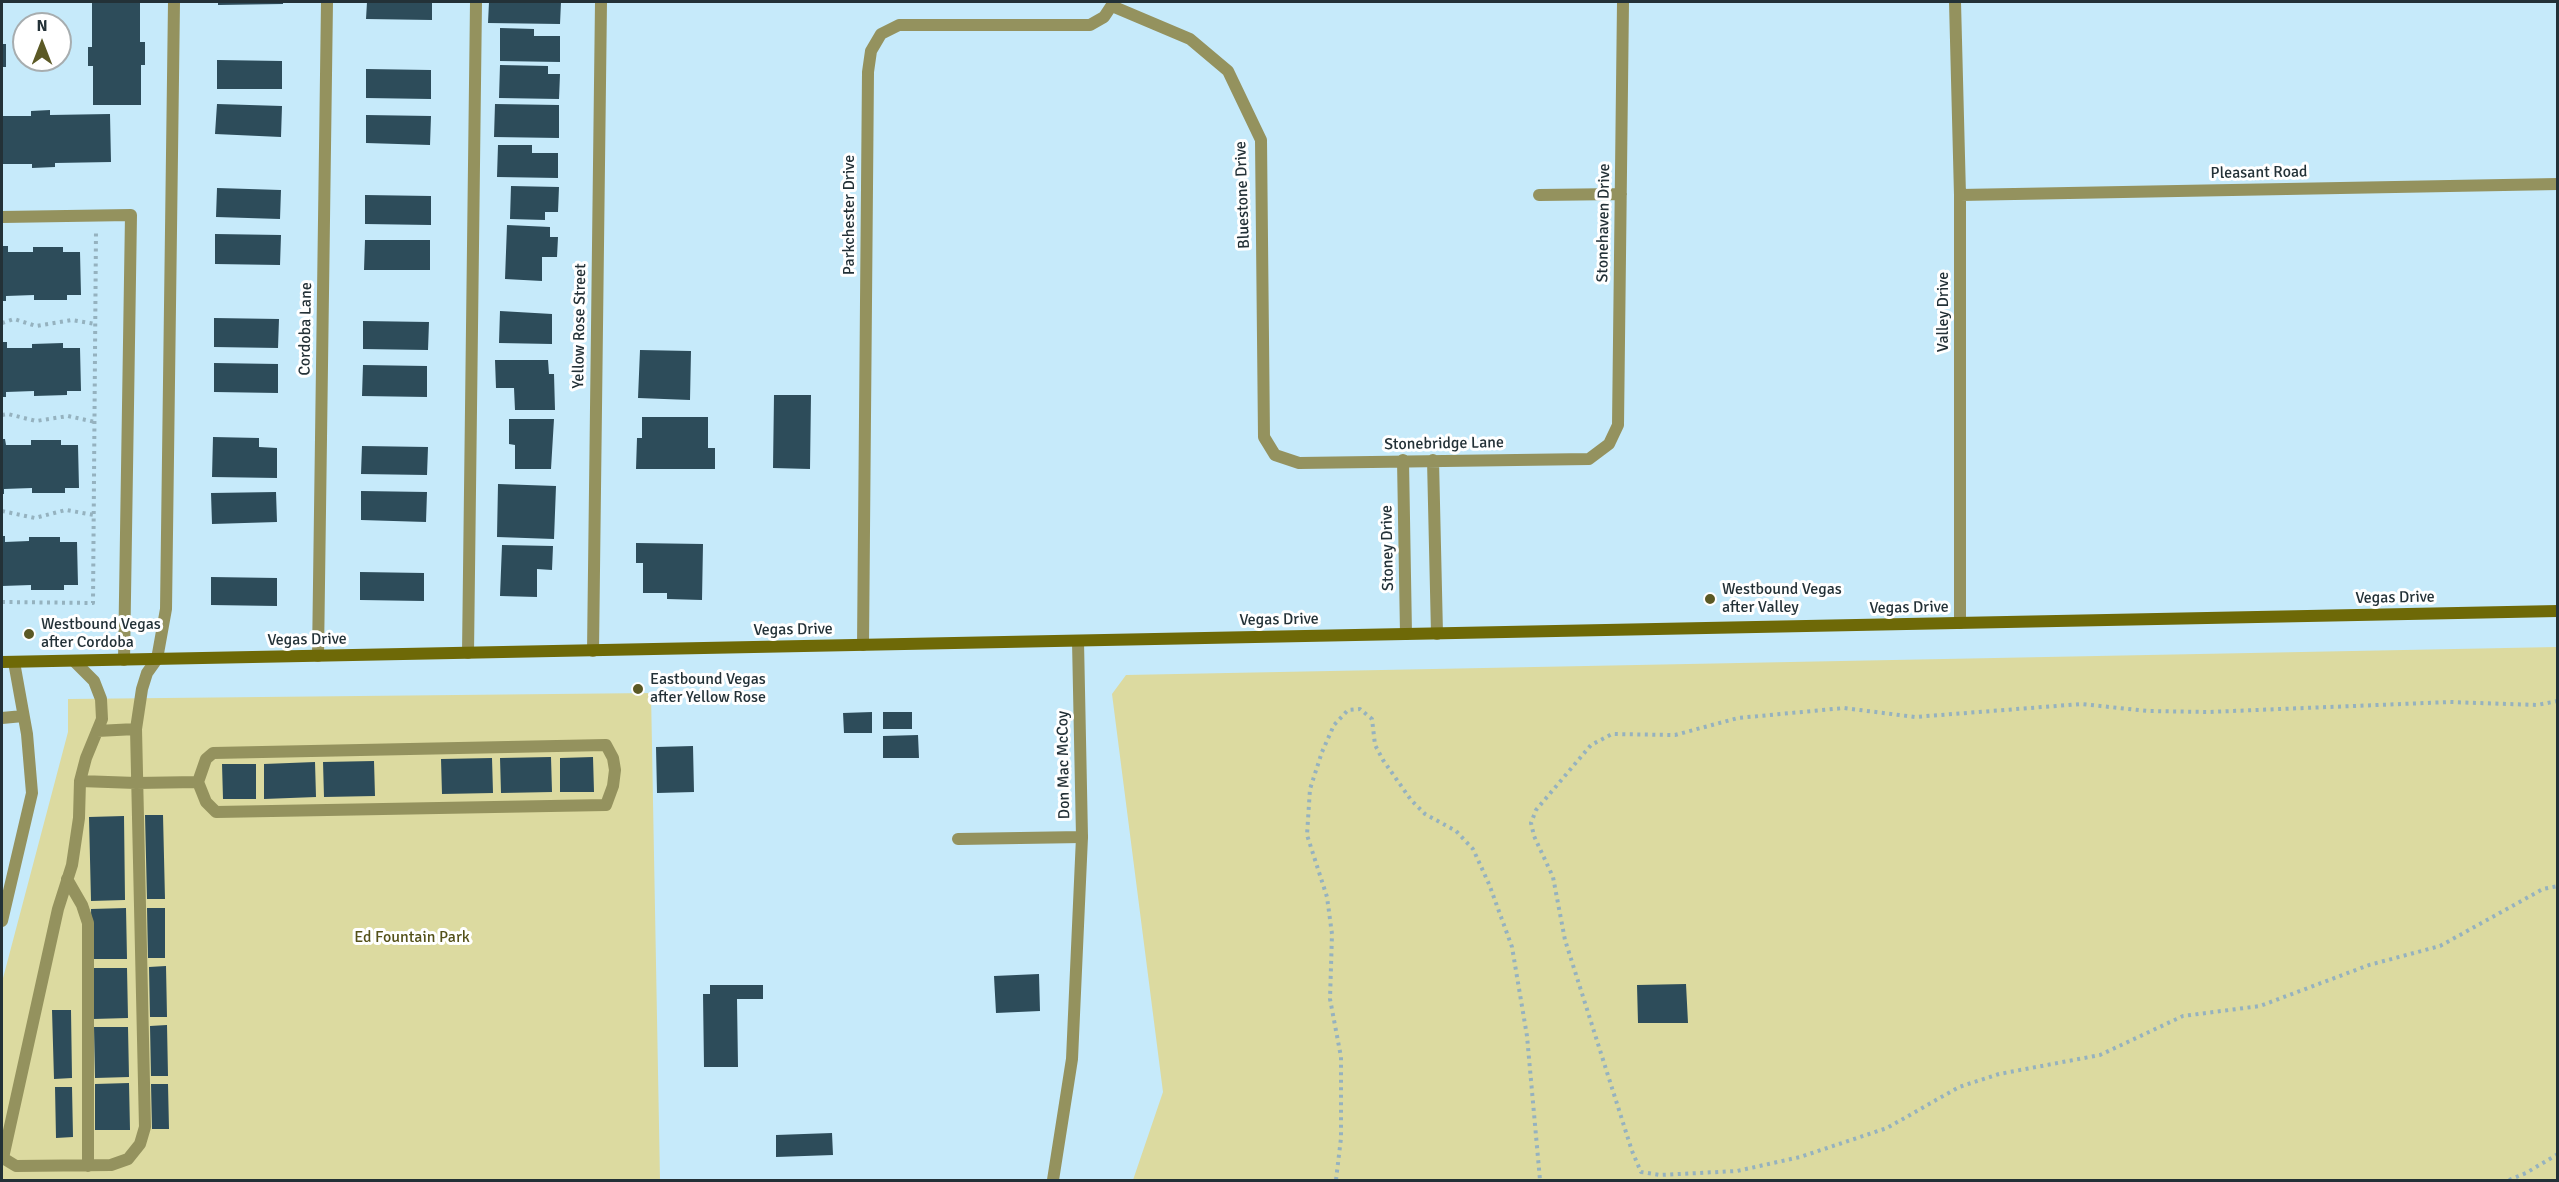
<!DOCTYPE html>
<html>
<head>
<meta charset="utf-8">
<style>
  body { margin:0 }
  #map { position:relative; width:2559px; height:1182px; overflow:hidden; background:#c6eafa; font-family:Signika,sans-serif }
  canvas { display:block }
  .frame { position:absolute; inset:0; border:3px solid #233137; pointer-events:none }
  .north { position:absolute; left:12px; top:12px; width:60px; height:60px; box-sizing:border-box; background:#fff; border:2px solid #a7adaf; border-radius:50%; rotate:0deg; font-size:16px; font-weight:700; line-height:24px; text-align:center; color:#233137 }
  .north::after { content:''; display:block; margin:auto; width:21px; height:27px; background:#5b5925; clip-path:polygon(50% 0,100% 100%,50% 72%,0 100%) }
</style>
</head>
<body>
<div id="map">
<canvas width="2559" height="1182"></canvas>
<div class="frame"></div>
<div class="north">N</div>
</div>
<script>
const g = document.querySelector('canvas').getContext('2d');
g.lineJoin = 'round';
function fill(path, color) {
  g.fillStyle = color;
  g.fill(path, 'evenodd');
}
function shape(rows) {
  const path = new Path2D();
  for (const r of rows) {
    path.moveTo(r[0], r[1]);
    for (let i = 2; i < r.length; i += 2) path.lineTo(r[i], r[i + 1]);
  }
  return path;
}
function trace(path, color, width, dash) {
  g.strokeStyle = color;
  g.lineWidth = width;
  g.lineCap = dash ? 'butt' : 'round';
  g.setLineDash(dash || []);
  g.stroke(path);
}
function drawText(font, color, halo, rows, align = 'center') {
  g.font = font + ' Signika,sans-serif';
  g.lineWidth = 6;
  g.setLineDash([]);
  g.textBaseline = 'middle';
  g.strokeStyle = halo;
  g.fillStyle = color;
  for (const [text, x, y, turn = 0] of rows) {
    g.save();
    g.translate(x, y);
    g.rotate((+turn || 0) * Math.PI / 180);
    g.textAlign = isNaN(turn) ? turn : align;
    if (halo) g.strokeText(text, 0, 0);
    g.fillText(text, 0, 0);
    g.restore();
  }
}
fill(shape([
  [2557,647,2557,1180,1133,1180,1163,1092,1112,694,1126,675],
  [651,693,660,1180,2,1180,2,982,68,732,68,699]
]), '#dcdaa0');
fill(shape([
  [92,2,140,2,140,42,145,42,145,65,141,65,141,105,93,105,93,66,88,66,88,47,92,47],
  [218,2,283,2,283,4,218,5],
  [367,2,432,2,432,20,366,19],
  [489,2,561,2,560,24,488,23],
  [500,28,534,29,534,36,560,36,560,62,500,61],
  [2,44,6,44,6,67,2,67],
  [217,60,282,61,282,89,217,89],
  [500,65,548,66,548,74,560,74,559,99,499,98],
  [366,69,431,70,431,99,366,98],
  [217,104,282,106,281,137,215,134],
  [495,104,559,105,559,138,494,137],
  [50,110,50,115,110,114,111,162,55,163,55,167,32,168,32,164,2,164,2,116,31,116,31,111],
  [366,115,431,116,430,145,366,143],
  [498,145,532,145,532,153,558,153,558,178,497,177],
  [511,186,559,187,558,212,545,212,545,220,510,219],
  [217,188,281,190,280,219,216,217],
  [365,195,431,196,431,225,365,224],
  [507,225,550,227,550,237,558,237,557,257,542,257,542,281,505,279],
  [215,234,281,235,280,265,215,264],
  [365,240,430,240,430,270,364,270],
  [2,246,8,246,8,252,33,252,33,247,63,247,63,252,80,252,81,295,67,295,67,300,34,300,34,295,6,296,6,301,2,301],
  [500,311,552,314,552,344,499,343],
  [214,318,279,319,278,348,214,347],
  [363,321,429,322,428,350,363,349],
  [2,342,7,342,7,348,32,348,32,344,63,343,63,348,80,348,81,391,67,391,67,395,34,396,34,391,6,392,6,397,2,397],
  [640,350,691,351,690,400,638,398],
  [495,360,548,360,549,374,554,374,555,410,515,410,514,388,496,388],
  [214,363,278,364,278,393,214,392],
  [363,365,427,366,427,397,362,396],
  [774,395,811,395,810,469,773,468],
  [642,417,708,417,708,448,715,448,715,469,636,469,637,438,642,438],
  [509,419,554,419,551,469,515,469,515,445,509,444],
  [213,437,259,438,259,447,277,448,277,478,212,477],
  [2,439,5,439,6,445,31,445,31,440,61,440,61,445,78,445,79,488,65,488,65,493,32,493,32,488,4,489,4,494,2,494],
  [362,446,428,447,427,475,361,474],
  [498,484,556,486,554,539,497,537],
  [361,491,427,492,426,522,361,520],
  [276,492,277,522,212,524,211,493],
  [2,536,5,536,5,542,29,541,29,537,60,537,60,542,77,542,78,585,64,585,64,590,31,590,31,585,2,586],
  [636,543,703,544,702,600,667,599,667,593,643,593,643,563,636,563],
  [502,545,553,546,552,570,537,569,537,597,500,596],
  [360,572,424,573,424,601,360,600],
  [211,577,277,578,277,606,211,605],
  [872,712,872,733,844,733,843,713],
  [883,712,912,712,912,729,883,729],
  [918,735,919,758,883,758,883,736],
  [693,746,694,792,657,793,656,747],
  [551,757,552,792,501,793,500,758],
  [593,757,594,792,560,792,560,758],
  [492,758,493,793,442,794,441,759],
  [374,761,375,796,324,797,323,762],
  [315,762,316,797,264,799,264,764],
  [222,764,256,764,256,799,223,799],
  [145,815,163,815,165,899,147,899],
  [124,816,125,900,91,901,89,817],
  [126,908,127,959,92,959,91,909],
  [147,908,165,908,165,958,148,958],
  [166,966,167,1017,150,1017,149,967],
  [92,968,127,968,128,1018,93,1019],
  [1039,974,1040,1011,996,1013,994,976],
  [1686,984,1688,1023,1638,1023,1637,985],
  [710,985,763,985,763,999,737,999,738,1067,704,1067,703,994,710,994],
  [52,1010,71,1010,72,1078,54,1079],
  [167,1025,168,1076,151,1076,150,1026],
  [94,1027,128,1027,129,1077,95,1078],
  [129,1083,130,1130,95,1130,95,1084],
  [151,1084,168,1084,169,1129,152,1129],
  [55,1087,72,1087,73,1137,56,1138],
  [832,1133,833,1155,776,1157,776,1135]
]), '#2d4c5a');
trace(shape([
  [2,323,14,319,36,326,72,320,96,324],
  [2,415,8,414,36,421,68,416,95,422],
  [2,511,35,518,66,510,94,515],
  [2,602,93,603,96,230],
  [2558,701,2537,705,2450,702,2208,712,2148,711,2081,704,1915,717,1844,708,1738,718,1675,735,1612,734,1591,745,1536,810,1531,823,1534,836,1553,877,1565,940,1632,1151,1641,1172,1660,1175,1737,1171,1800,1157,1887,1128,1959,1087,1999,1074,2100,1055,2183,1016,2260,1006,2369,965,2440,946,2543,889,2558,886],
  [1336,1180,1341,1138,1341,1057,1330,999,1332,934,1327,897,1307,835,1310,789,1322,752,1334,725,1348,710,1360,709,1372,719,1375,745,1383,760,1411,800,1425,814,1456,831,1473,849,1489,884,1512,947,1527,1036,1540,1180],
  [2509,1180,2526,1173,2558,1154]
]), '#95b2bf', 4, [3, 4.5]);
trace(shape([
  [2,217,131,215,124,660],
  [468,653,476,2],
  [74,661,94,681,101,699,102,719,86,758,80,781,79,818,72,865,58,909,3,1158,16,1166,111,1165,128,1159,140,1144,145,1127,136,729,142,689,147,673,157,659,166,609,174,2],
  [2,718,23,716],
  [97,731,136,729],
  [80,781,136,783,198,782,206,759,213,753,606,745,613,758,615,770,613,786,606,805,216,812,206,802,198,782],
  [67,879,82,905,88,923,88,1166],
  [2,921,32,793,27,734,14,662],
  [1053,1180,1072,1059,1082,837]
]), '#94925e', 12);
trace(shape([
  [1955,2,1960,195,1960,623],
  [1112,6,1190,39,1228,71,1261,140,1264,437,1275,455,1299,463,1589,459,1609,444,1618,425,1623,2],
  [1539,195,1621,194],
  [1960,195,2558,184],
  [1403,460,1406,634],
  [1433,460,1437,634],
  [863,645,868,72,871,51,881,34,899,25,1090,25,1104,17,1114,2],
  [593,651,601,2],
  [318,656,327,2],
  [958,839,1082,837,1078,641]
]), '#94925e', 12);
trace(shape([
  [2,662,2558,611]
]), '#6e6907', 12);
for (const [x, y, r, color] of [
  [1710,599,6,"#5b5925"],
  [29,634,6,"#5b5925"],
  [638,689,6,"#5b5925"]
]) {
  const dot = new Path2D();
  dot.arc(x, y, r, 0, 2 * Math.PI);
  g.fillStyle = color;
  g.fill(dot);
  trace(dot, '#fff', 2);
}
drawText('16px', '#233137', '#fff', [
  ["Pleasant Road",2259,173,-1],
  ["Bluestone Drive",1243,195,-92],
  ["Parkchester Drive",850,215,-90],
  ["Stonehaven Drive",1604,223,-89],
  ["Valley Drive",1944,312,-90],
  ["Yellow Rose Street",580,326,-89],
  ["Cordoba Lane",306,329,-89],
  ["Stonebridge Lane",1444,444,-1],
  ["Stoney Drive",1388,548,-91],
  ["Vegas Drive",2395,598,-1],
  ["Vegas Drive",1909,608,-1],
  ["Vegas Drive",1279,620,-1],
  ["Vegas Drive",793,630,-1],
  ["Vegas Drive",307,640,-1],
  ["Don Mac McCoy",1064,765,-91]
]);
drawText('16px', '#233137', '#fff', [
  ["Westbound Vegas",1722,590],
  ["after Valley",1722,608],
  ["Westbound Vegas",41,625],
  ["after Cordoba",41,643],
  ["Eastbound Vegas",650,680],
  ["after Yellow Rose",650,698]
], 'left');
drawText('16px', '#545119', '#fff', [
  ["Ed Fountain Park",412,938]
]);
</script>
</body>
</html>
